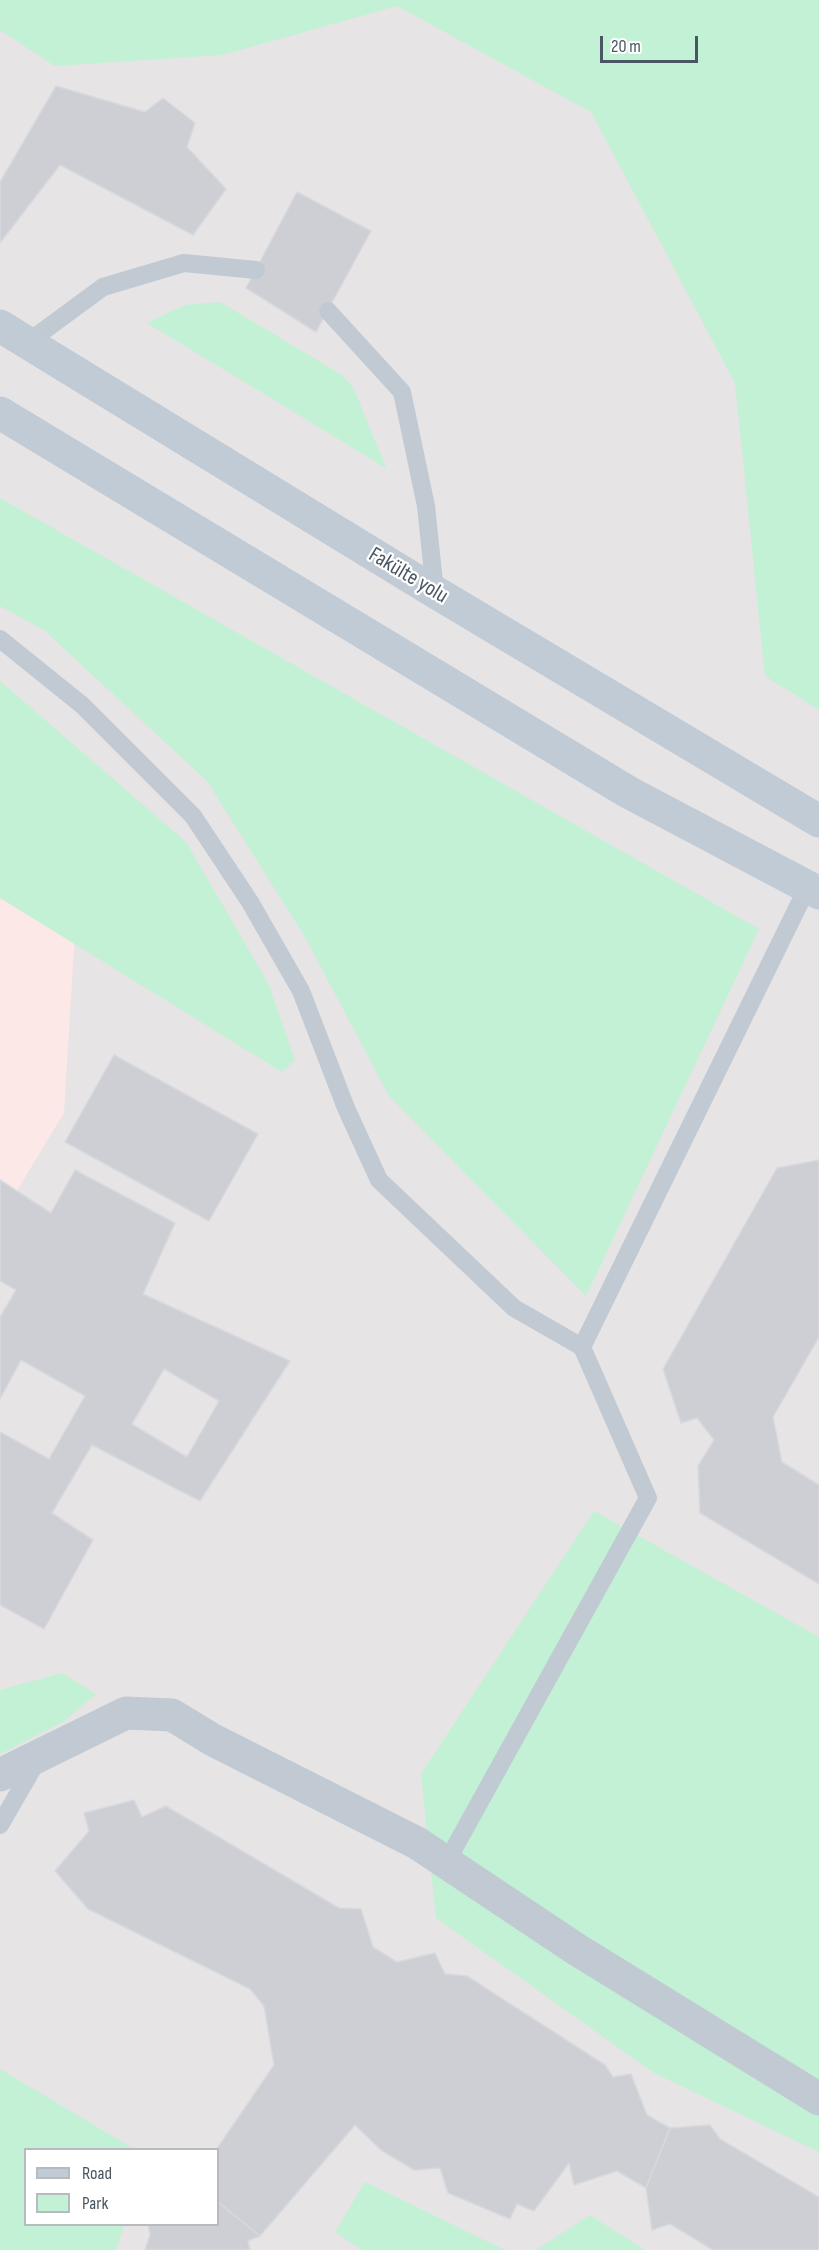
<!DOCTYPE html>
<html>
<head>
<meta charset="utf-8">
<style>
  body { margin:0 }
  #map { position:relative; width:819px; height:2250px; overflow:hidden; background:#f5f3f3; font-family:"Sofia Sans Condensed",sans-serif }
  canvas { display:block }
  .legend { position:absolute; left:24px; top:2148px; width:195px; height:78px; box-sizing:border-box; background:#fff; border:2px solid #b7bbc0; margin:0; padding:8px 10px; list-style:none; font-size:18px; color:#4a5661 }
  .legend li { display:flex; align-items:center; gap:12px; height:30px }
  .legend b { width:30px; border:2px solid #b7bbc0 }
  .scale { position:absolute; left:600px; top:36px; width:98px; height:27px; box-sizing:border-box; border:3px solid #4a5661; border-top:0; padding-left:8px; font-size:18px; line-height:21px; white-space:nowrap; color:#4a5661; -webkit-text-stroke:4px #fff; paint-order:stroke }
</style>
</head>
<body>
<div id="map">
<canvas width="819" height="2250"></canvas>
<ul class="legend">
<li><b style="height:8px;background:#c1cbd6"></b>Road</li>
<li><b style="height:16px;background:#c3f1d5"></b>Park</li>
</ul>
<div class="scale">20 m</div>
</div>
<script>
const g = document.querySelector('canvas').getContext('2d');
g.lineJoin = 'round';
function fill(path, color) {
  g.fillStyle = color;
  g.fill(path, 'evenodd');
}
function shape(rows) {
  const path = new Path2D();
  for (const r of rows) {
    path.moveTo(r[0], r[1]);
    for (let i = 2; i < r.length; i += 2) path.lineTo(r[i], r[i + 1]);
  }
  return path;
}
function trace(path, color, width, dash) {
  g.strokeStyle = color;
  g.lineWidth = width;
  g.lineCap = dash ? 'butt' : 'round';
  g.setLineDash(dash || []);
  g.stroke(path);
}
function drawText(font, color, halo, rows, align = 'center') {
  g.font = font + ' "Sofia Sans Condensed",sans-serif';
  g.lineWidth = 4.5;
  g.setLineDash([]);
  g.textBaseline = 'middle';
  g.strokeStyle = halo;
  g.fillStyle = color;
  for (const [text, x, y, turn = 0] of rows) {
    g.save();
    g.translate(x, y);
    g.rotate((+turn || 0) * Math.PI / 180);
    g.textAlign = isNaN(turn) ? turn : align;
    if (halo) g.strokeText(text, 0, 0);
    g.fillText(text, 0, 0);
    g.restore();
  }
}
fill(shape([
  [0,0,819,0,819,2250,0,2250],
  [26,2150,218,2150,218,2224,26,2224]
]), '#e6e4e5');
fill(shape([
  [0,771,78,885,64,1113,0,1219]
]), '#fce8e6');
fill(shape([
  [0,0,819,0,819,710,765,676,735,383,591,112,397,6,222,55,55,66,0,30],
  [220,302,342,375,354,389,386,468,147,323,185,305],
  [0,498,759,929,586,1296,389,1096,305,937,207,781,44,630,0,606],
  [0,681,186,842,268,983,295,1060,282,1072,0,898],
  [594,1511,819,1637,819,2152,654,2073,436,1918,421,1774],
  [62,1673,96,1694,63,1722,0,1754,0,1690],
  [0,2069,134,2149,26,2150,26,2224,124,2225,116,2250,0,2250],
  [365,2182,505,2250,362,2250,335,2232],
  [590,2215,645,2250,536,2250]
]), '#c3f1d5');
const building = shape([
  [56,86,145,112,163,98,195,123,187,147,226,189,193,235,60,165,0,243,0,182,56,86],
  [297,192,371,231,316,332,246,288,297,192],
  [114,1055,258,1134,209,1221,65,1142,114,1055],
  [819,1160,819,1337,773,1417,782,1462,819,1485,819,1584,700,1513,698,1466,714,1440,697,1418,681,1423,663,1369,777,1168,819,1160],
  [75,1170,175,1223,143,1294,290,1361,200,1501,92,1445,52,1513,93,1540,44,1629,0,1605,0,1432,49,1459,85,1396,21,1360,0,1399,0,1317,16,1290,0,1281,0,1180,51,1213,75,1170],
  [164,1369,219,1401,187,1457,132,1424,164,1369],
  [134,1800,142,1817,166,1806,339,1908,361,1909,373,1947,397,1962,435,1953,445,1974,467,1976,605,2065,613,2077,631,2074,647,2115,670,2128,646,2188,617,2171,574,2185,569,2163,534,2211,517,2204,510,2219,448,2193,440,2168,414,2170,381,2150,355,2125,260,2236,218,2202,218,2150,216,2150,274,2065,264,2006,250,1989,88,1909,55,1871,89,1831,84,1813,134,1800],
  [710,2125,720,2139,819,2197,819,2250,713,2250,670,2224,652,2230,646,2188,670,2128,710,2125],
  [218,2202,260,2236,248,2241,250,2250,145,2250,150,2235,148,2224,218,2224,218,2202]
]);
fill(building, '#cdcfd5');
trace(building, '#d7d9de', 1.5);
trace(shape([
  [328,311,402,392,426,506,435,592],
  [27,343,103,287,184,263,256,270],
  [0,639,82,705,193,816,250,902,301,991,346,1108,379,1180,514,1308,582,1347],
  [0,1825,37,1761],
  [446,1863,648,1498,582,1347,808,886]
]), '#c1cad2', 18);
trace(shape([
  [0,1775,126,1713,172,1715,213,1740,417,1843,576,1949,819,2099]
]), '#c1cad2', 33);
trace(shape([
  [0,326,435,592,819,821],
  [0,413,628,792,819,893]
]), '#c1cbd6', 33);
drawText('22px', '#4a5661', '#fff', [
  ["Fakülte yolu",408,576,31]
]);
</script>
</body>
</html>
